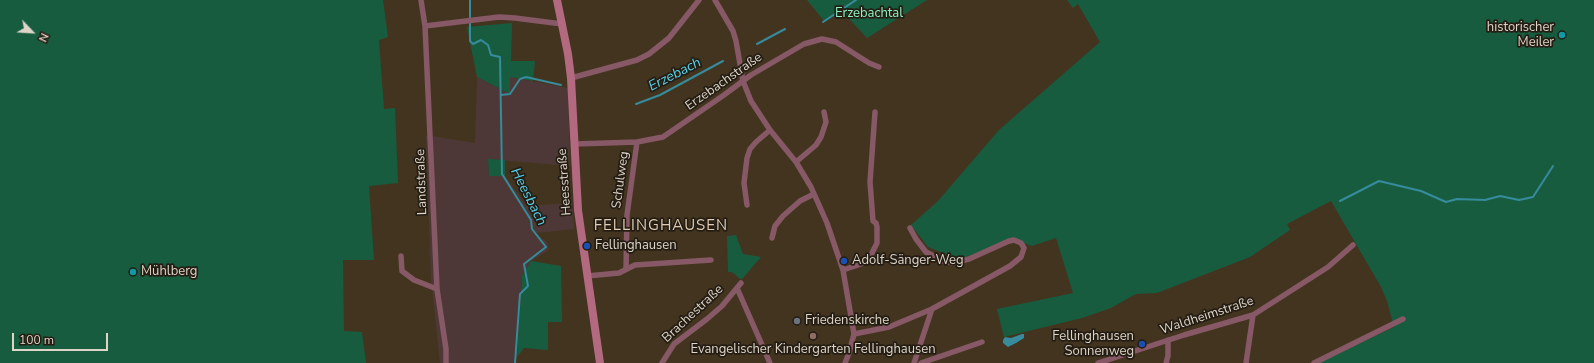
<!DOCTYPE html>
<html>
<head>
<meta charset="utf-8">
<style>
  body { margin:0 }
  #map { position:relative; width:1594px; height:363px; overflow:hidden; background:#43341f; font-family:"Nunito Sans",sans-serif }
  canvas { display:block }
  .north { position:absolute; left:12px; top:12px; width:40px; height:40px; -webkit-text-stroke:3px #241d13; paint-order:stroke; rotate:115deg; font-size:11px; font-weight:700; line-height:16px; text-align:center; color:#ded4c8 }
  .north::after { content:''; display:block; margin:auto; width:14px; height:18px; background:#ded4c8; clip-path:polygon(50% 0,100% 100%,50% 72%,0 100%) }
  .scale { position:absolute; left:12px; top:333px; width:96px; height:18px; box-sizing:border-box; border:2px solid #ded4c8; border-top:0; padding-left:5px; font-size:12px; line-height:14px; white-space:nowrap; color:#ded4c8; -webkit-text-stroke:3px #241d13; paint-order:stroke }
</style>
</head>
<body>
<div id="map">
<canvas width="1594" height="363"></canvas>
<div class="north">N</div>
<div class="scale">100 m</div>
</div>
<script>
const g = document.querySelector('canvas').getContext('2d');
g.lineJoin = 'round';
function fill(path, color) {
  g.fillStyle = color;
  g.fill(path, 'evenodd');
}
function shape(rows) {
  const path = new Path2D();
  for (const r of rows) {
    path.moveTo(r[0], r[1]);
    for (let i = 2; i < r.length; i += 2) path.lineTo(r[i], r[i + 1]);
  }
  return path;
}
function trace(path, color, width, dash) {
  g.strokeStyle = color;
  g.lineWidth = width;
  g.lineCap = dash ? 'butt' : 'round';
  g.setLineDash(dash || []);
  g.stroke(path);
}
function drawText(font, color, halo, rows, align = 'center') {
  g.font = font + ' "Nunito Sans",sans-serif';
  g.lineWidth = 3.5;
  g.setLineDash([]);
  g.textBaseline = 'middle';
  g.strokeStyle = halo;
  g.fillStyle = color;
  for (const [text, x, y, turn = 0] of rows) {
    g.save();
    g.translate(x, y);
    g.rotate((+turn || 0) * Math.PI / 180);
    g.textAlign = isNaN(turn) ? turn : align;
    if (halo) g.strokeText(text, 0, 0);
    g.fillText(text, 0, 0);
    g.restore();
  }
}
fill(shape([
  [477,77,510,94,510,77,568,88,570,166,488,159,489,175,505,176,527,206,572,203,574,229,536,233,548,243,548,251,531,261,522,276,516,363,440,363,431,279,426,135,475,143]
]), '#4d3837');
fill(shape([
  [0,0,383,0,388,37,379,40,384,109,395,108,398,183,369,186,374,260,343,260,344,331,362,332,366,363,0,363],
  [807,0,927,0,867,38,842,11,825,22],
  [1067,0,1594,0,1594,363,1318,363,1394,327,1387,301,1381,287,1331,201,1287,224,1290,230,1250,257,1157,293,1136,294,1111,308,1082,318,1004,337,997,309,1073,293,1056,238,1032,246,1018,241,958,259,928,247,911,225,938,201,999,130,1100,42,1078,4,1073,8],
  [512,23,511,61,535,61,533,81,510,77,510,94,477,77,467,27],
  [488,159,505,160,505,176,489,176],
  [736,235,743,254,761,257,742,279,740,279,732,272,728,272,727,236],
  [531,261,561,266,562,322,548,322,548,350,524,348,517,357,522,276]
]), '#185c40');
fill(shape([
  [1022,334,1024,334,1024,338,1016,343,1008,347,1003,343,1003,340,1005,337,1011,338]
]), '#368b9c');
trace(shape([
  [470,0,470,41,473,44,481,40,488,45,491,55,500,57,502,174,531,220,532,229,546,247,524,264,528,286,520,294,515,363],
  [823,22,856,0],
  [757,44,785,29],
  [501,95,510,94,520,79,526,77,561,85],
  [636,104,660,95,723,61],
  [1340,201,1379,181,1421,191,1446,202,1457,199,1485,200,1500,196,1519,200,1533,197,1553,166]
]), '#368b9c', 2);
trace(shape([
  [421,0,425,26,437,289,446,349,446,363],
  [715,0,733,31,736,41,743,81,751,101,770,130,796,162,811,187,827,223,843,270,854,334,849,353,845,363],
  [425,26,499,17,515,18,562,24],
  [571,78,637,60,649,54,669,38,699,0],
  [575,144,637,142,663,137,724,95,751,75,804,44,822,39,836,42,869,63,879,67],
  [796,162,816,145,821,137,826,122,824,112],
  [747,205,744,183,747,158,750,149,756,142,770,130],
  [910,228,916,239,926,252,943,261,953,263,969,259,1009,241,1014,240,1021,243,1024,248,1021,257,1010,266,932,309],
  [772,238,775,226,783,216,800,201,814,194],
  [401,256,402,271,414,280,437,289],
  [626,269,627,215,637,142],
  [843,270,861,264,871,255,877,243,877,227,876,223,873,221,870,182,875,112],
  [587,276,619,273,635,265,711,260],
  [737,288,770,363],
  [854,334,889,327,932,309,914,363],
  [662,363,674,344,707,319,722,306,741,283],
  [921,363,982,342],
  [1098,363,1184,335,1253,315,1328,267,1353,245],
  [1166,363,1168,356,1168,340],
  [1246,363,1253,315],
  [1314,363,1403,319]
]), '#875866', 5.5);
trace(shape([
  [557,0,568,54,571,78,578,210,600,363]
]), '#b36980', 8);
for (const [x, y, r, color] of [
  [1562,35,4,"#0f9aa8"],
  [587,246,4,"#1a4fb4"],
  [844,261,4,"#1a4fb4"],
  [133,272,4,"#0f9aa8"],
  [797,321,4,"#6b7280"],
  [813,336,4,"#8d6e63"],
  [1142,344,4,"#1a4fb4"]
]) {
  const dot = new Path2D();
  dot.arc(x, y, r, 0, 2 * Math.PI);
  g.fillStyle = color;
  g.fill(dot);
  trace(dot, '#241d13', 1.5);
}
drawText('13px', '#8deebf', '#241d13', [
  ["Erzebachtal",869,14]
]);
drawText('13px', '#ded4c8', '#241d13', [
  ["historischer",1554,28,"right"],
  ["Meiler",1554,43,"right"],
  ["Fellinghausen",595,246],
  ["Adolf-Sänger-Weg",852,261],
  ["Mühlberg",141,272],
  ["Friedenskirche",805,321],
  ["Fellinghausen",1134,337,"right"],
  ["Sonnenweg",1134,352,"right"],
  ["Evangelischer Kindergarten Fellinghausen",813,350,"center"]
], 'left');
drawText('13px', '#ded4c8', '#241d13', [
  ["Erzebachstraße",724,82,-35],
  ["Schulweg",621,180,-82],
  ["Landstraße",422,182,-92],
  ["Heesstraße",565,182,-94],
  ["Brachestraße",693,314,-43],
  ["Waldheimstraße",1207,316,-18]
]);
drawText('italic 14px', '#56d2ec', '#241d13', [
  ["Erzebach",675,75,-27],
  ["Heesbach",528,197,63]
]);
g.letterSpacing = '1px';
drawText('15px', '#dfccb3', '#241d13', [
  ["FELLINGHAUSEN",661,226]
]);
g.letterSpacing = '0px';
</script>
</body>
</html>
